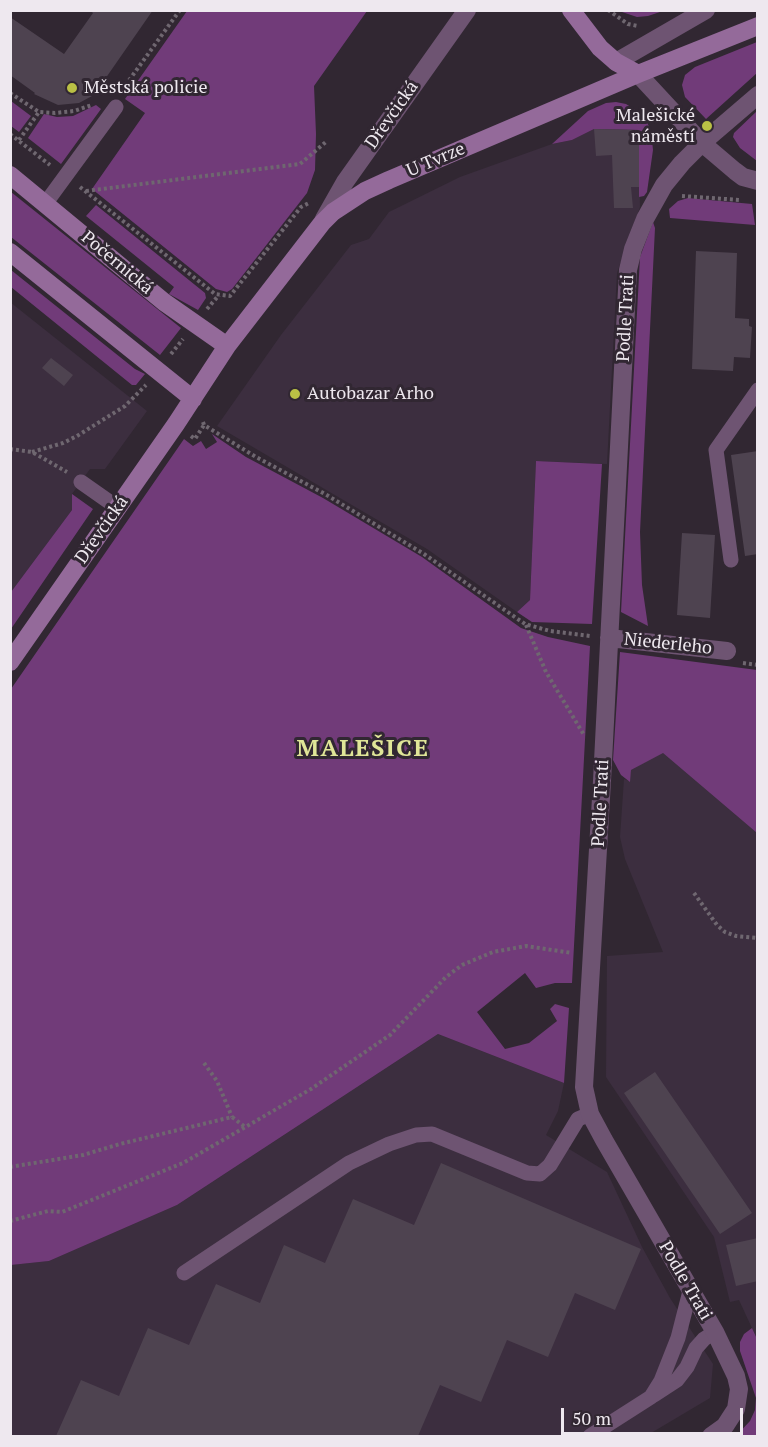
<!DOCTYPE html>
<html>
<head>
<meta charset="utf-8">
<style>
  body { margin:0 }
  #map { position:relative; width:768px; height:1447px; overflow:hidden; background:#312732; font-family:"PT Serif",serif }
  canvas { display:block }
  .frame { position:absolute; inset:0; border:12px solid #eee8ef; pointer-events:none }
  .scale { position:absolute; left:561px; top:1408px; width:182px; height:27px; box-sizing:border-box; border:3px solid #eee8ef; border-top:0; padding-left:8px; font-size:18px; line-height:21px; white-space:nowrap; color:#eee8ef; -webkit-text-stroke:4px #312732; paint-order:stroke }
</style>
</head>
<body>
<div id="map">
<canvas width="768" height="1447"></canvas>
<div class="frame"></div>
<div class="scale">50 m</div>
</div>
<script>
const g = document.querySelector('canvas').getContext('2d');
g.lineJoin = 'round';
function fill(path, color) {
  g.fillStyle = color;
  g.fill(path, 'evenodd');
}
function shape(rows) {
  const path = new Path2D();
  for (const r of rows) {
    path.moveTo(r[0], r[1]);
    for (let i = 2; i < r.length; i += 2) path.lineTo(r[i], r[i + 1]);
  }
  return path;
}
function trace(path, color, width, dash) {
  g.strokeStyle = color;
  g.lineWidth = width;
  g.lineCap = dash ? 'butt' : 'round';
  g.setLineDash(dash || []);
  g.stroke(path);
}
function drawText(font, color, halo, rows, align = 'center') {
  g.font = font + ' "PT Serif",serif';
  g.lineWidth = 6;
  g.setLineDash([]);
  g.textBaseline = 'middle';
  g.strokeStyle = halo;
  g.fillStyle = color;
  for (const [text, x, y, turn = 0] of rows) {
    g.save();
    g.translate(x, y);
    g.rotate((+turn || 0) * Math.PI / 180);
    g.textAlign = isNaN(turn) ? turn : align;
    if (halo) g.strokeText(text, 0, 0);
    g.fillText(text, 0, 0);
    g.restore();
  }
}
fill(shape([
  [594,129,639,130,640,207,617,273,607,464,536,461,530,600,517,612,427,549,217,426,281,335,351,245,369,239,389,212,460,177,552,144,572,140],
  [10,302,147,411,105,469,90,469,72,494,72,510,11,592],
  [662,752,757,833,757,1339,739,1300,730,1302,714,1237,606,1077,607,956,663,952,625,859,620,837,624,779,629,781,631,770],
  [438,1034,564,1083,558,1111,546,1135,607,1172,642,1247,670,1298,713,1364,710,1398,646,1436,11,1436,10,1265,49,1261,177,1205]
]), '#3c2e3f');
fill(shape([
  [187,11,367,11,314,86,316,134,315,170,307,193,232,289,227,292,216,289,92,189,145,113,125,99],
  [619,11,663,10,663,11,648,16,637,17],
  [757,42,757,73,706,119,685,97,682,85,685,75,695,67],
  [11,101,31,116,19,132,11,126],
  [616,102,626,104,637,111,646,120,651,131,653,150,647,192,644,196,639,197,639,130,594,129,572,140,552,144,588,111,606,103],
  [96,105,101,109,61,164,28,138,44,114,57,117,73,116],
  [757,111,757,161,740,148,733,137,734,133],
  [11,192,181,328,160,355,11,237],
  [688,198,752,204,755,225,670,218,669,209,678,201],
  [96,205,205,293,206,298,198,310,169,294,174,287,86,216],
  [653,222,655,228,640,532,642,585,648,626,621,612,640,257],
  [11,270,135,369,145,374,136,385,132,385,11,287],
  [212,434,246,457,323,498,422,557,521,628,548,637,590,646,572,983,555,983,536,988,525,973,477,1012,505,1049,529,1043,557,1021,550,1009,555,1004,569,1008,564,1083,438,1034,177,1205,49,1261,11,1265,11,689,184,439,193,446,201,441,206,449,217,442],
  [536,461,602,464,592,624,532,622,517,612,530,600],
  [72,494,93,509,11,629,11,592,72,510],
  [620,652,757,670,757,833,663,753,631,770,630,782,621,775,613,760],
  [752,1328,757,1339,757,1436,736,1436,750,1421,755,1410,756,1398,740,1351,740,1342,744,1334]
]), '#713b79');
fill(shape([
  [90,10,153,10,103,82,105,83,92,96,79,103,58,105,34,94,35,93,10,75,10,17,64,54,93,13],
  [594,129,639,130,639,187,631,187,633,208,614,208,612,155,596,156],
  [696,251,737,253,735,318,749,319,749,326,752,327,750,358,734,357,733,371,692,369],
  [51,358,73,375,64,386,42,368],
  [758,451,758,554,745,556,731,455],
  [682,533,715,535,710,618,677,615],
  [655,1072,752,1213,720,1234,624,1093],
  [441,1163,641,1249,615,1310,575,1293,548,1357,507,1340,481,1402,440,1385,418,1436,56,1436,81,1380,119,1396,148,1328,189,1345,216,1284,260,1303,284,1245,325,1263,353,1199,414,1225],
  [758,1238,758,1281,736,1286,726,1245]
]), '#4e4350');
trace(shape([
  [608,10,628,24,638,26],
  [122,90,180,10],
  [10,93,39,112,55,113,74,111,92,105],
  [10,134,50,165],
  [19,140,39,112],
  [80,187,215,294,230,296,301,207,309,203],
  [86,191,300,164,327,141],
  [682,196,740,200],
  [207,309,219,295],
  [171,354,183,339],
  [203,422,204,425,256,457,325,494,424,554,525,624,550,631,590,636],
  [191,436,195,439,204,425],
  [10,449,32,452,67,472],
  [32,452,63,443,77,436,125,406,146,385],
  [526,625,546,672,584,735],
  [743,663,758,665],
  [694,893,717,925,725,932,736,936,758,938],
  [204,1063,217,1081,232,1117],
  [10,1167,83,1155,120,1144,232,1117,245,1127],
  [10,1221,48,1211,62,1212,183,1163,311,1089,390,1035,446,977,462,965,493,952,526,946,572,953]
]), '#6f6770', 4, [3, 3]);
trace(shape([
  [45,204,116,107],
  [81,482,118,508],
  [731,560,716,450,758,390],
  [184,1273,349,1163,389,1144,416,1135,432,1134,527,1173,540,1174,550,1165,578,1119,590,1114],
  [654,1395,677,1380,687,1367,696,1348,704,1339,715,1332],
  [590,1436,651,1397,661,1381,678,1338,690,1291]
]), '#6e5472', 15);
trace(shape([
  [616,62,706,10],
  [638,74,702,143,735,171,743,177,758,181],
  [324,219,345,182,467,10],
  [609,638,727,651],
  [711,1436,725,1426,736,1409,739,1389,736,1376,715,1332,604,1140,590,1114,584,1087,602,781,628,270,633,249,645,219,664,185,682,163,702,143,758,95]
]), '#6e5472', 18);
trace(shape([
  [571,10,600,48,616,62,638,74],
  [10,175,164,302,227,346],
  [10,252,193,399],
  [10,662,176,424,227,346,322,223,333,212,365,191,389,180,638,74,758,26]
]), '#946a9a', 18);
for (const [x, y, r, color] of [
  [72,88,6,"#bac045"],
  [707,126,6,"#bac045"],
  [295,394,6,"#bac045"]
]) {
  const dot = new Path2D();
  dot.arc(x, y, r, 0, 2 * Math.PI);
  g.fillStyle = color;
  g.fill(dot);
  trace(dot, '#312732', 2);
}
drawText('18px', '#eee8ef', '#312732', [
  ["Městská policie",84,88],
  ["Malešické",695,116,"right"],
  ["náměstí",695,137,"right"],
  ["Autobazar Arho",307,394]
], 'left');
drawText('18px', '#eee8ef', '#312732', [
  ["Dřevčická",392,115,-55],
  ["U Tvrze",436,160,-23],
  ["Počernická",117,263,40],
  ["Podle Trati",626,318,-87],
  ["Dřevčická",102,530,-55],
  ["Niederleho",668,644,6],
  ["Podle Trati",601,803,-87],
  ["Podle Trati",685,1281,60]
]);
g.letterSpacing = '1.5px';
drawText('bold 24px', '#e0e698', '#312732', [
  ["MALEŠICE",363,749]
]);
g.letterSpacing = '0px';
</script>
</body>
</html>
